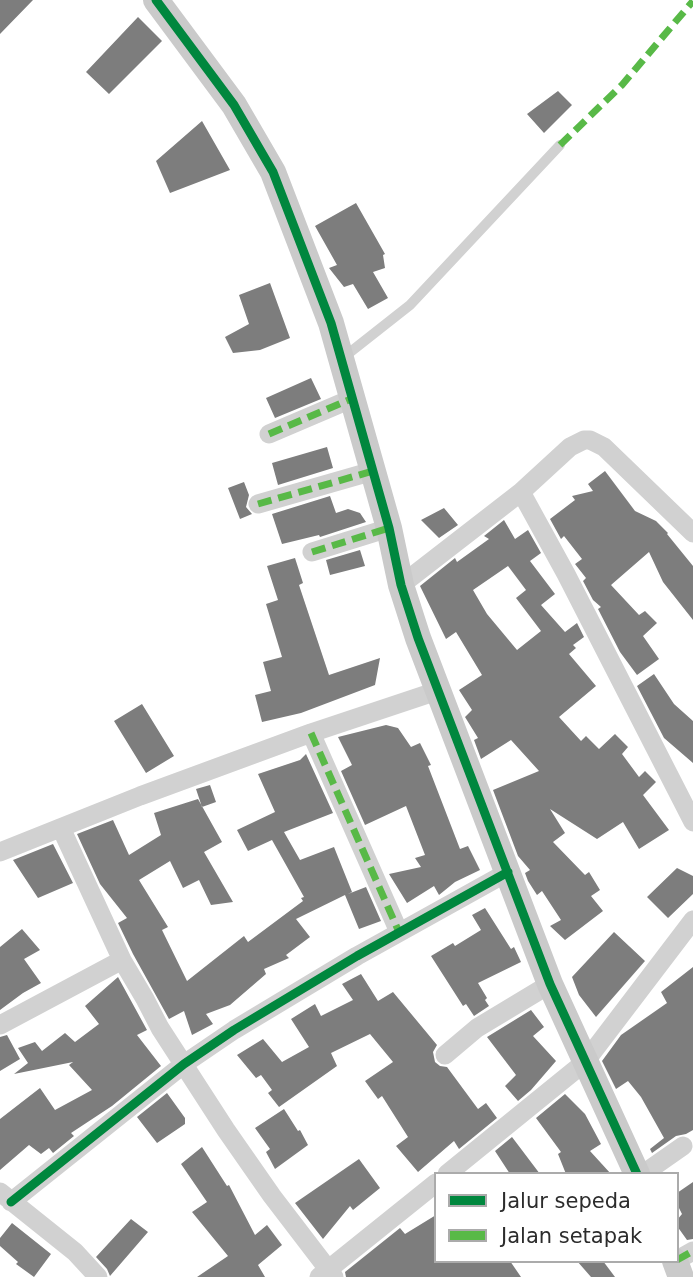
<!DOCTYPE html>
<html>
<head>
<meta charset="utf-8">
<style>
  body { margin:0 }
  #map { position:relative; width:693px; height:1277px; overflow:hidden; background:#fff; font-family:"DejaVu Sans",sans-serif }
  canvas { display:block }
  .legend { position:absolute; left:434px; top:1172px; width:245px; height:91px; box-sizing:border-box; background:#fff; border:2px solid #ababab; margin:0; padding:9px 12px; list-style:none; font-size:21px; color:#2c2c2c }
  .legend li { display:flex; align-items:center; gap:14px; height:35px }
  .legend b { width:35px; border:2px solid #ababab }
</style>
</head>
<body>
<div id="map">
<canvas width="693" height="1277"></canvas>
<ul class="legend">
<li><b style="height:9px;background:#00873e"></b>Jalur sepeda</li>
<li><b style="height:9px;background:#58b947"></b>Jalan setapak</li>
</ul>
</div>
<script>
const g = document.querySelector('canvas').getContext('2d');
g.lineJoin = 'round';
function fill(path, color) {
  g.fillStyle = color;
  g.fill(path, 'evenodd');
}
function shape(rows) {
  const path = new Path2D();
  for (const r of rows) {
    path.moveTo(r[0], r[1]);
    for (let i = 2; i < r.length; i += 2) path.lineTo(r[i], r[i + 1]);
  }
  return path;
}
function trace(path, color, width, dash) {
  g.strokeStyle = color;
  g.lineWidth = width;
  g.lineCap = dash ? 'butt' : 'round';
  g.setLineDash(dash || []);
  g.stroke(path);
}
fill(shape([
  [0,0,33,0,0,34],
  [138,17,162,41,109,94,86,72],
  [558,91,572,105,544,133,527,114],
  [202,121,230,170,170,193,156,161],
  [356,203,385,254,383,255,385,268,373,272,388,298,368,309,353,284,344,287,329,268,337,265,315,226],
  [270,283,290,338,260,350,233,353,225,337,249,324,239,295],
  [311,378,321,399,275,418,266,398],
  [327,447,333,468,278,485,272,463],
  [605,471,635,511,656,521,668,533,667,534,693,566,693,620,663,582,649,552,611,585,639,615,645,611,657,623,643,636,659,659,637,675,620,652,598,609,601,607,593,600,583,581,586,578,575,564,582,559,564,536,561,539,550,519,575,500,572,496,593,491,588,484],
  [244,482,249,495,246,507,252,514,240,519,228,488],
  [330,496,336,513,348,509,360,513,366,522,320,537,319,535,282,544,272,514],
  [444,508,458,525,439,538,421,520],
  [504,520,515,539,528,530,541,553,530,561,555,594,541,605,565,632,577,623,584,637,573,645,576,648,569,654,596,686,559,717,581,741,586,736,599,749,615,734,628,747,622,754,639,777,645,771,656,782,643,795,669,830,639,849,623,822,597,839,550,809,565,833,553,842,585,875,589,872,600,890,591,896,603,911,565,940,550,926,561,920,542,891,537,895,528,881,525,873,530,870,518,856,493,790,539,771,511,740,481,759,474,740,478,738,465,717,472,710,459,690,482,675,456,632,446,639,420,586,455,558,457,562,489,539,484,536],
  [508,566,526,590,516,598,541,631,517,650,487,614,473,590],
  [360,550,365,566,330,575,326,560],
  [295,558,303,583,299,585,329,675,380,658,375,685,301,713,262,722,255,695,271,691,263,662,282,657,266,604,278,600,267,566],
  [654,674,674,704,693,721,693,763,664,738,637,686],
  [142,704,174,756,146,773,114,721],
  [386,725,398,728,411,747,420,743,431,765,428,766,460,849,468,846,480,870,455,882,439,895,434,886,407,903,389,874,421,867,415,858,425,855,406,806,365,825,341,771,352,765,338,737],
  [306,754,333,813,284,832,300,860,334,847,352,892,348,894,366,887,381,921,359,929,345,895,296,919,310,937,286,955,289,958,264,969,266,974,230,1005,206,1014,213,1024,192,1035,184,1011,169,1019,133,954,118,923,127,918,100,884,77,834,113,820,129,855,161,835,154,813,198,799,222,842,204,852,233,902,211,905,199,880,183,888,170,861,139,880,168,927,162,930,187,981,244,936,248,942,303,901,301,898,304,897,272,840,248,851,237,830,275,812,258,774,300,760],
  [210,785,216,802,202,807,196,789],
  [53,844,73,883,38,898,13,860],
  [677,868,693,876,693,894,668,918,647,897],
  [485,908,511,949,514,947,521,962,478,983,487,998,485,1000,489,1006,474,1016,466,1004,463,1006,431,956,453,943,455,946,481,930,472,915],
  [22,929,40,950,24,959,41,983,23,993,0,1010,0,947],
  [614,932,645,961,596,1017,579,995,572,977],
  [693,967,693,1130,686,1134,676,1136,652,1153,650,1149,664,1138,641,1097,628,1081,616,1089,602,1061,621,1035,667,1003,661,992],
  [361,974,378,1001,393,992,437,1045,433,1052,435,1062,440,1066,447,1067,478,1109,486,1103,497,1118,459,1149,454,1141,418,1172,396,1146,408,1137,382,1096,378,1099,365,1081,393,1062,370,1034,331,1053,337,1066,279,1107,268,1093,272,1090,261,1075,256,1078,237,1055,263,1039,282,1062,309,1047,291,1019,315,1004,321,1016,353,1000,342,984],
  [118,977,147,1030,137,1035,161,1066,112,1106,71,1133,74,1136,53,1153,49,1148,41,1154,29,1145,0,1170,0,1119,40,1088,55,1110,92,1090,69,1065,73,1062,14,1074,28,1063,18,1048,35,1042,42,1051,65,1033,75,1042,99,1024,85,1006],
  [531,1010,544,1027,533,1036,556,1061,531,1090,518,1101,505,1086,516,1075,487,1037],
  [7,1035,20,1059,0,1071,0,1037],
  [167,1093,185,1118,185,1124,157,1143,137,1117],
  [565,1094,585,1114,601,1144,590,1151,611,1174,566,1174,558,1154,561,1152,536,1118],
  [284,1109,298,1131,300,1130,308,1145,275,1169,266,1152,270,1149,255,1128],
  [512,1137,540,1174,510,1174,495,1151],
  [202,1147,227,1186,229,1185,255,1235,267,1225,282,1245,258,1265,265,1277,197,1277,228,1256,192,1212,207,1202,181,1164],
  [359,1159,380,1188,353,1210,350,1206,323,1239,295,1203],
  [693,1182,693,1239,687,1240,677,1226,677,1220,682,1214,677,1204,677,1193],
  [436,1215,436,1261,510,1261,521,1277,346,1277,345,1272,400,1228,405,1234],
  [131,1219,148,1232,110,1276,107,1269,96,1257],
  [12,1223,51,1254,34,1277,16,1264,18,1262,0,1246,0,1238],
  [577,1261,603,1261,615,1277,591,1277]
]), '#7d7d7d');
trace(shape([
  [344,357,410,305,560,145]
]), '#d1d1d1', 10);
trace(shape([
  [269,434,351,399],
  [521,492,566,574,693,822],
  [258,504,373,471],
  [312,552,389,528],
  [401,585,521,492,570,447,584,440,590,440,604,447,693,533],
  [311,733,399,932],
  [61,828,122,960,145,999,160,1028,226,1130,272,1196,334,1277],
  [0,852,140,796,311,733,437,691],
  [0,1025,122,960],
  [445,1055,477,1028,550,984],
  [447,1174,585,1062,693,920],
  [643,1174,683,1146],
  [0,1192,75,1252,98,1277],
  [11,1202,184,1064,234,1030,357,956,508,872],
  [677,1260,693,1251],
  [319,1277,436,1183]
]), '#d1d1d1', 19);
trace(shape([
  [156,0,234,105,273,172,331,323,389,528,401,585,418,638,550,984,637,1174],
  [675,1261,681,1277]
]), '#cacaca', 26);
trace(shape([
  [560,145,622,85,693,1],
  [269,434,351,399],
  [258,504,373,471],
  [312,552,389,528],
  [311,733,399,932],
  [677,1260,693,1251]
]), '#58b947', 7, [14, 7]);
trace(shape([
  [156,0,234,105,273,172,331,323,389,528,401,585,418,638,550,984,637,1174],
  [11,1202,184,1064,234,1030,357,956,508,872]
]), '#00873e', 9);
</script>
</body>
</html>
